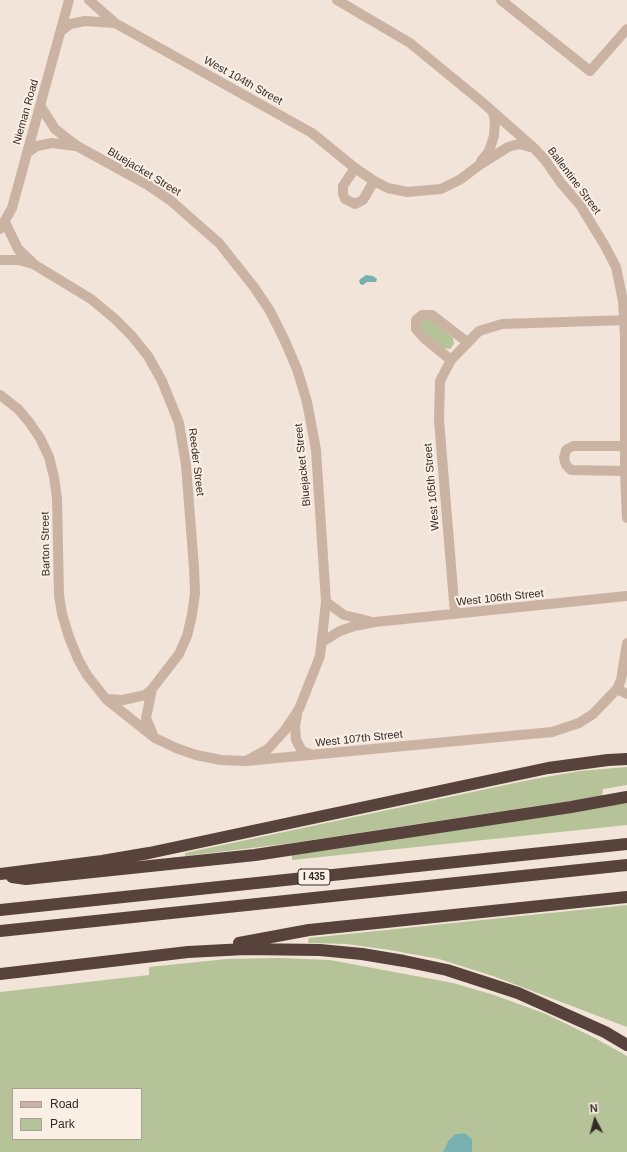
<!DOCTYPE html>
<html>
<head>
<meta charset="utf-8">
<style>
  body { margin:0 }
  #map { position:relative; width:627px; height:1152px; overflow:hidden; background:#f2e4d8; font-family:Arial,sans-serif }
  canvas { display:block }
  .legend { position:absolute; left:12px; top:1088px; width:130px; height:52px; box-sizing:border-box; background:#faefe4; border:1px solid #aba098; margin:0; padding:5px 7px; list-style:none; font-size:12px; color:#352a26 }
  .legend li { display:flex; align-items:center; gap:8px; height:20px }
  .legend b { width:20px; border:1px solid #aba098 }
  .north { position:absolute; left:575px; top:1100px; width:40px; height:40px; -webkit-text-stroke:3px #faefe4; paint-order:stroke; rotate:354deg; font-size:11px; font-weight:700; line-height:16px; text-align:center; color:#352a26 }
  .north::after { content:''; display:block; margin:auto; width:14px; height:18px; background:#352a26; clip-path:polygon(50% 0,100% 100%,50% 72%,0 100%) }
</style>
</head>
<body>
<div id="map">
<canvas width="627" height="1152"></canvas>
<ul class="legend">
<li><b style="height:5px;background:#cbb3a4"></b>Road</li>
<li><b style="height:11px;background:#b6c298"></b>Park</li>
</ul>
<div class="north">N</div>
</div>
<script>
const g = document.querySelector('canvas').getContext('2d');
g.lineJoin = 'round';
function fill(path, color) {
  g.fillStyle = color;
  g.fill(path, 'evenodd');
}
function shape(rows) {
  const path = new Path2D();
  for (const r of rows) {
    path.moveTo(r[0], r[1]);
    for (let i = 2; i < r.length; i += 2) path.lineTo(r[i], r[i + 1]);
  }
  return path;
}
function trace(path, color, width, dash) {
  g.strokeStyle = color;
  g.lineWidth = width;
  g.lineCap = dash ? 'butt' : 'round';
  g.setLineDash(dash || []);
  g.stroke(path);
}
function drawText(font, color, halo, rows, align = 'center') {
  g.font = font + ' Arial,sans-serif';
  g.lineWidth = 4;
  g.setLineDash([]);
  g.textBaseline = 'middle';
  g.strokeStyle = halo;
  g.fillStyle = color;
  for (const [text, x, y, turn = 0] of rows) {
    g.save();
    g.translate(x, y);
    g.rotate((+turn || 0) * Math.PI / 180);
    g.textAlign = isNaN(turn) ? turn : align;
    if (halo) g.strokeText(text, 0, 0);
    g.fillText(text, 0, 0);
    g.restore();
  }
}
fill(shape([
  [429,318,453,338,454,344,450,349,442,348,421,329,421,321],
  [627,767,627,785,603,789,602,796,285,844,185,856,185,853,529,780,580,771],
  [627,803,627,825,292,860,292,855],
  [627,905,627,1027,493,976,439,959,390,950,346,944,308,943,309,938],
  [278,958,330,960,453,983,494,995,546,1014,593,1037,627,1056,627,1152,472,1152,472,1139,465,1133,455,1134,448,1141,443,1152,0,1152,0,992,149,975,149,967,227,959],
  [13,1089,141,1089,141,1139,13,1139]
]), '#b6c298');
fill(shape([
  [366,275,373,276,377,279,376,282,367,282,363,285,360,284,359,280],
  [465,1133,472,1139,472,1152,443,1152,448,1141,455,1134]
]), '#76b0af');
trace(shape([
  [89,0,115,23,312,133,355,168,374,181,388,188,407,192,441,189,461,179,478,166,508,147,519,144,530,147],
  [337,0,410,43,482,102,534,148,545,160,561,183,580,205,605,246,616,267,623,301,625,336,625,471,627,518],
  [501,0,590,71,627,29],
  [61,31,70,24,85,21,115,23],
  [41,107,55,129,77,146,148,185,170,200,219,243,254,287,270,311,284,339,297,369,307,402,316,450,326,602,320,656,299,709,285,730,268,749,248,760],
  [28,152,37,146,52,143,75,146],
  [481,161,489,151,494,136,495,121,493,112],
  [355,168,343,186,343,194,345,199,355,204,363,200,374,181],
  [5,222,18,249,35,265,91,299,115,319,132,336,148,356,162,381,179,423,186,465,194,568,195,593,192,615,187,636,179,654,152,689,145,695,123,700,106,699],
  [0,229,12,208,69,0],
  [0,260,19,260,33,264],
  [451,360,424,338,416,329,416,320,422,315,432,315,467,342],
  [0,395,18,409,29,422,40,438,49,457,54,477,57,498,59,595,62,614,69,637,78,659,87,675,106,699,155,738,176,748,196,755,221,760,246,761,552,732,579,723,593,714,617,689,621,680,627,643],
  [625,471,571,470,566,465,564,458,566,450,573,446,625,446],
  [326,602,344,615,369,621],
  [455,614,439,420,440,381,451,360,479,331,502,324,627,320],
  [322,642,340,631,354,626,375,622,627,596],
  [152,689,146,718,153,735],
  [617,689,627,694],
  [297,715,295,725,296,740,302,751,312,755]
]), '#cbb3a4', 10);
trace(shape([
  [0,874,102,861,149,853,548,768,608,760,627,759],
  [12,877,26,879,255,855,571,807,627,797],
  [0,910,627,844],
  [0,931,627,865],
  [239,943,309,930,627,897],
  [0,974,188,952,245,949,320,950,362,954,404,961,447,970,518,993,605,1032,627,1045]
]), '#57433c', 12);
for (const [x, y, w] of [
  [314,877,32]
]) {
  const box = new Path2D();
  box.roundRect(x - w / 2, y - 8, w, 16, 3);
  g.fillStyle = '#faefe4';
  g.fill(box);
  trace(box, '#352a26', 1);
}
drawText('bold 10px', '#352a26', null, [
  ["I 435",314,877]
]);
drawText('11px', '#352a26', '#faefe4', [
  ["West 104th Street",243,81,29],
  ["Nieman Road",26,112,-74],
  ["Bluejacket Street",144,172,31],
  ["Ballentine Street",574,181,53],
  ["Reeder Street",196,462,83],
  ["Bluejacket Street",303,465,-96],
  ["West 105th Street",432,487,-95],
  ["Barton Street",46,544,-91],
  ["West 106th Street",500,598,-6],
  ["West 107th Street",359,739,-6]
]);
</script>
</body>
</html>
